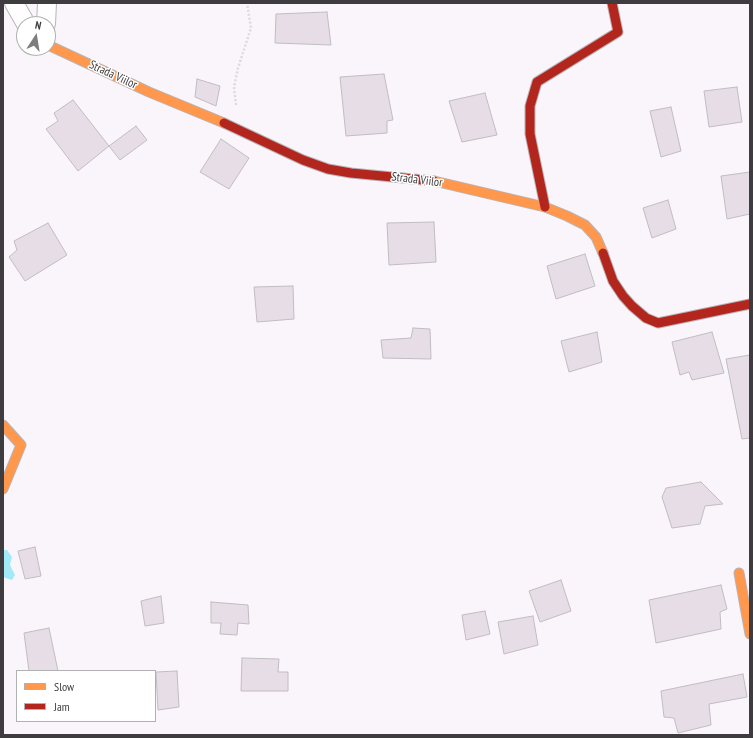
<!DOCTYPE html>
<html>
<head>
<meta charset="utf-8">
<style>
  body { margin:0 }
  #map { position:relative; width:753px; height:738px; overflow:hidden; background:#f9f5fa; font-family:"PT Sans Narrow",sans-serif }
  canvas { display:block }
  .frame { position:absolute; inset:0; border:4px solid #3f3c3f; pointer-events:none }
  .legend { position:absolute; left:16px; top:670px; width:140px; height:52px; box-sizing:border-box; background:#fff; border:1px solid #b2b1b2; margin:0; padding:5px 7px; list-style:none; font-size:12px; color:#3f3c3f }
  .legend li { display:flex; align-items:center; gap:8px; height:20px }
  .legend b { width:20px; border:1px solid #b2b1b2 }
  .north { position:absolute; left:16px; top:16px; width:40px; height:40px; box-sizing:border-box; background:#fff; border:1px solid #b2b1b2; border-radius:50%; rotate:12deg; font-size:11px; font-weight:700; line-height:16px; text-align:center; color:#3f3c3f }
  .north::after { content:''; display:block; margin:auto; width:14px; height:18px; background:#807d80; clip-path:polygon(50% 0,100% 100%,50% 72%,0 100%) }
</style>
</head>
<body>
<div id="map">
<canvas width="753" height="738"></canvas>
<div class="frame"></div>
<ul class="legend">
<li><b style="height:5px;background:#ff974d"></b>Slow</li>
<li><b style="height:5px;background:#b3261e"></b>Jam</li>
</ul>
<div class="north">N</div>
</div>
<script>
const g = document.querySelector('canvas').getContext('2d');
g.lineJoin = 'round';
function fill(path, color) {
  g.fillStyle = color;
  g.fill(path, 'evenodd');
}
function shape(rows) {
  const path = new Path2D();
  for (const r of rows) {
    path.moveTo(r[0], r[1]);
    for (let i = 2; i < r.length; i += 2) path.lineTo(r[i], r[i + 1]);
  }
  return path;
}
function trace(path, color, width, dash) {
  g.strokeStyle = color;
  g.lineWidth = width;
  g.lineCap = dash ? 'butt' : 'round';
  g.setLineDash(dash || []);
  g.stroke(path);
}
function drawText(font, color, halo, rows, align = 'center') {
  g.font = font + ' "PT Sans Narrow",sans-serif';
  g.lineWidth = 3;
  g.setLineDash([]);
  g.textBaseline = 'middle';
  g.strokeStyle = halo;
  g.fillStyle = color;
  for (const [text, x, y, turn = 0] of rows) {
    g.save();
    g.translate(x, y);
    g.rotate((+turn || 0) * Math.PI / 180);
    g.textAlign = isNaN(turn) ? turn : align;
    if (halo) g.strokeText(text, 0, 0);
    g.fillText(text, 0, 0);
    g.restore();
  }
}
fill(shape([
  [3,550,7,550,12,557,10,565,15,575,12,580,3,577]
]), '#a2eaf7');
const building = shape([
  [327,12,331,45,275,43,276,14,327,12],
  [384,74,393,120,387,121,387,133,346,136,340,77,384,74],
  [197,79,220,86,216,106,195,97,197,79],
  [737,87,742,122,709,127,704,91,737,87],
  [485,93,497,135,462,142,449,101,485,93],
  [73,100,109,146,78,171,46,129,58,121,54,113,73,100],
  [671,107,681,151,661,157,650,111,671,107],
  [136,126,147,140,120,160,109,146,136,126],
  [221,139,249,158,229,189,200,172,221,139],
  [750,172,750,214,727,219,721,176,750,172],
  [668,200,676,229,652,238,643,208,668,200],
  [434,222,436,262,389,265,387,223,434,222],
  [48,223,67,255,25,281,9,257,17,250,14,241,48,223],
  [585,254,595,286,556,299,547,266,585,254],
  [293,286,294,319,257,322,254,287,293,286],
  [413,328,430,329,431,359,383,358,381,340,411,338,413,328],
  [597,332,602,362,569,372,561,341,597,332],
  [712,332,724,373,692,380,689,372,680,375,672,342,712,332],
  [750,355,750,438,742,439,726,359,750,355],
  [701,482,723,504,705,506,700,524,672,528,662,497,666,488,701,482],
  [35,547,41,576,25,579,18,551,35,547],
  [561,580,571,611,540,622,529,591,561,580],
  [721,585,727,609,720,612,721,629,656,643,649,600,721,585],
  [161,596,164,623,145,626,141,601,161,596],
  [211,602,248,605,249,624,238,623,237,635,220,634,221,623,211,623,211,602],
  [485,611,490,634,466,640,462,615,485,611],
  [533,616,538,645,504,654,498,622,533,616],
  [49,628,58,671,29,671,24,633,49,628],
  [242,658,279,659,278,672,288,672,288,691,241,691,242,658],
  [177,671,179,707,158,710,156,672,177,671],
  [743,674,747,697,709,704,711,725,678,733,674,718,664,717,661,691,743,674]
]);
fill(building, '#e7dde6');
trace(building, '#c0bdc1', 1);
const street = shape([
  [14,3,26,24],
  [46,24,47,3]
]);
const slow = shape([
  [48,45,149,92,224,123],
  [434,181,545,207,567,216,585,225,596,237,603,253],
  [3,425,21,445,3,489],
  [739,573,750,634]
]);
const jam = shape([
  [224,123,303,160,328,169,351,173,434,181],
  [545,207,530,134,530,106,537,82,618,32,612,3],
  [603,253,613,281,623,296,632,306,646,318,658,323,750,304]
]);
trace(street, '#b8b5b8', 20);
trace(slow, '#b8b5b8', 11);
trace(jam, '#b8b5b8', 11);
trace(shape([
  [236,105,234,87,238,68,251,28,247,3]
]), '#dbdbdb', 2.5, [2, 2]);
trace(street, '#fefefe', 18);
trace(slow, '#ff974d', 9);
trace(jam, '#b3261e', 9);
drawText('12px', '#3f3c3f', '#fff', [
  ["Strada Viilor",113,75,25],
  ["Strada Viilor",417,180,7]
]);
</script>
</body>
</html>
